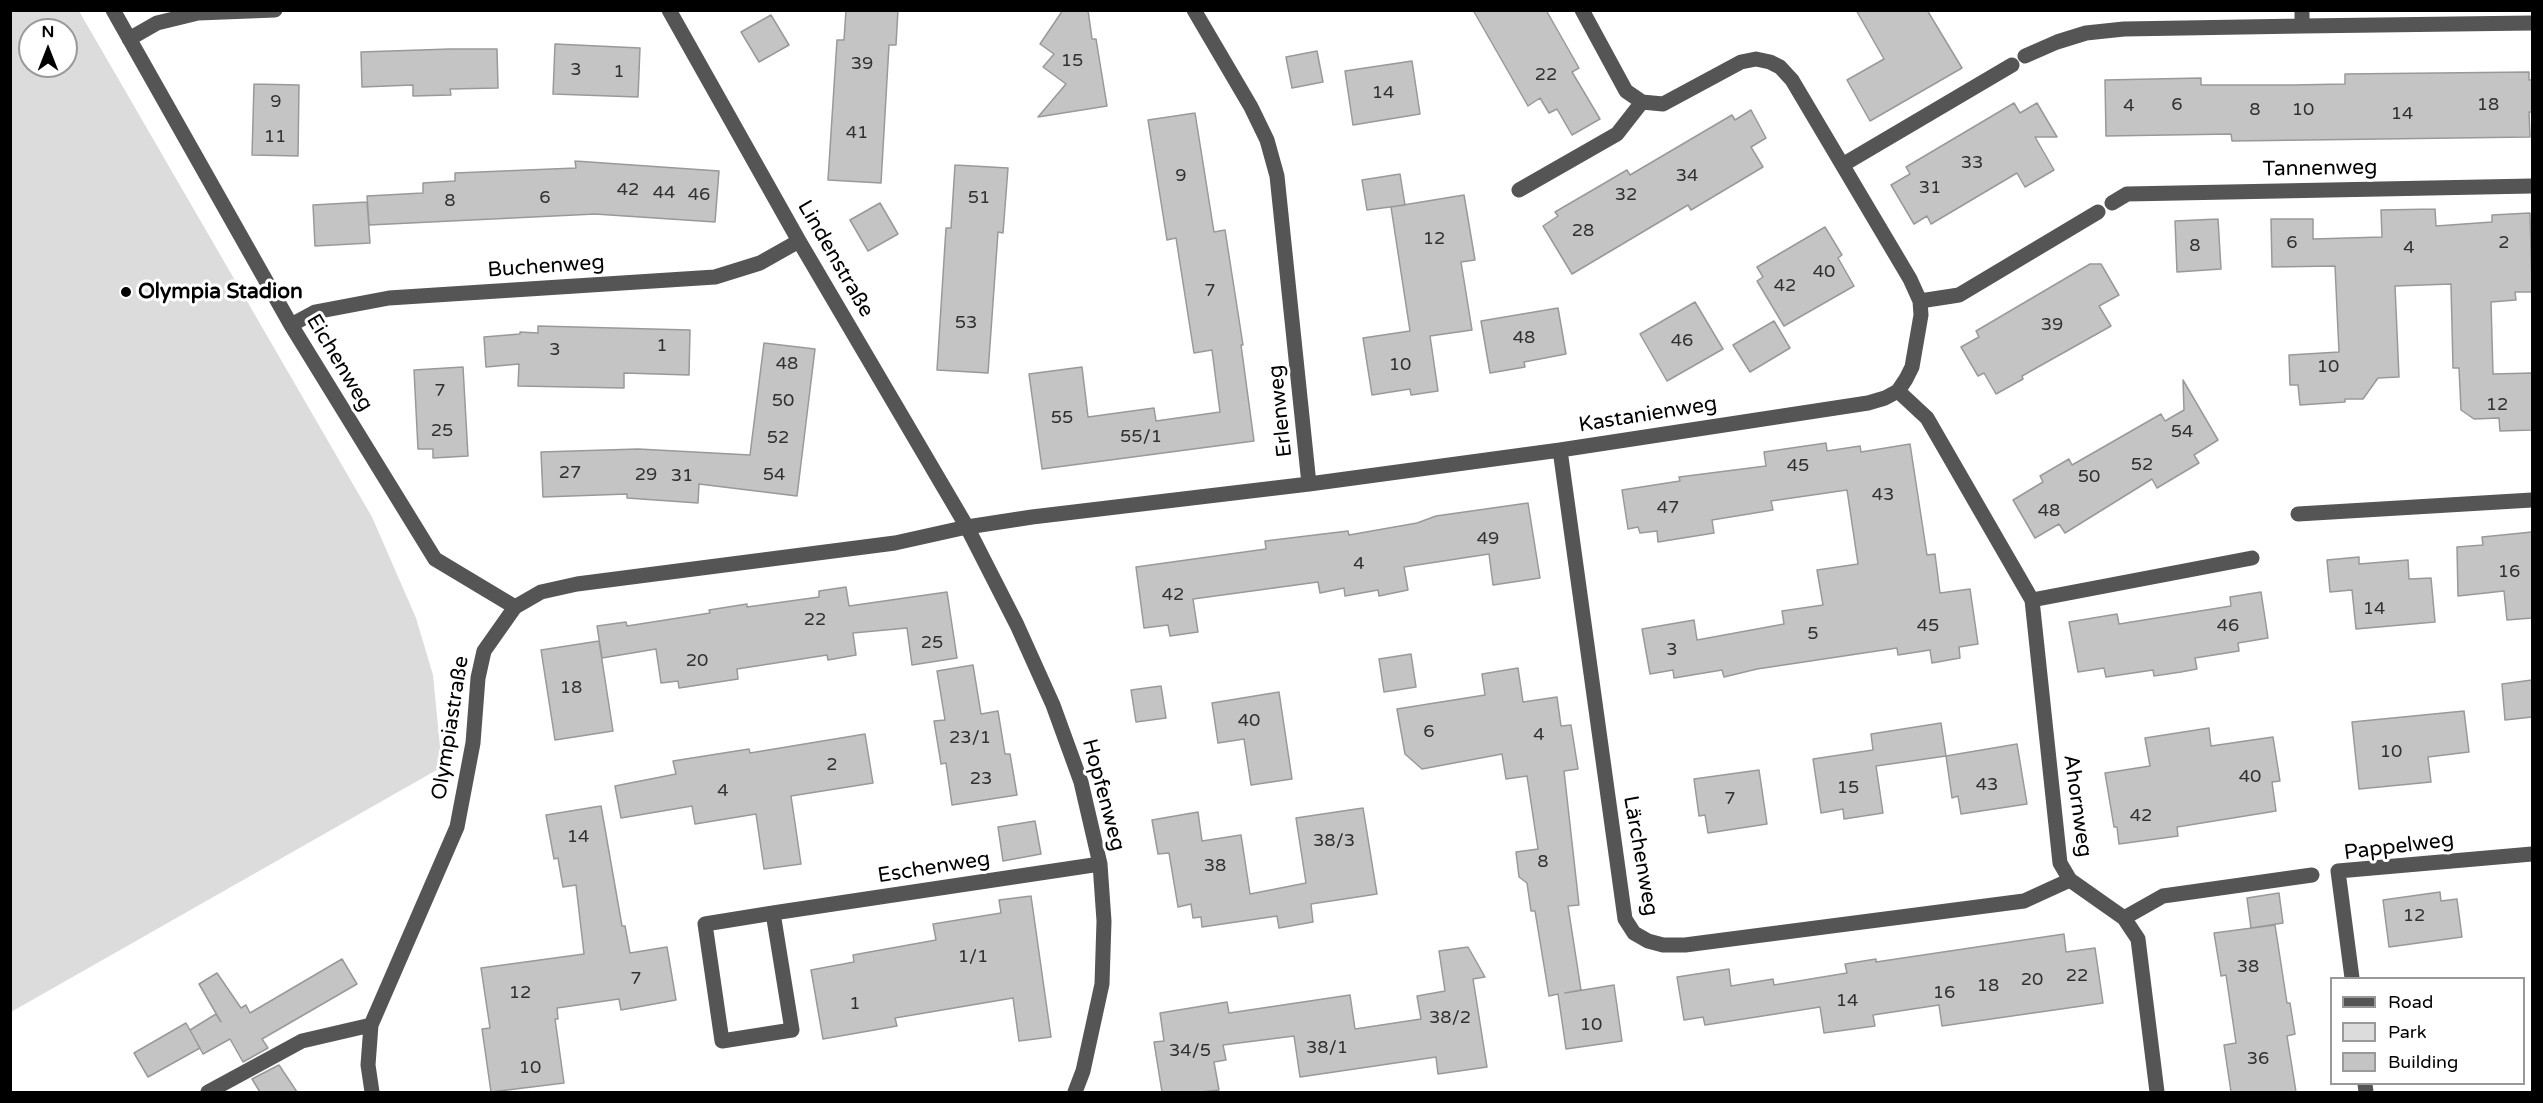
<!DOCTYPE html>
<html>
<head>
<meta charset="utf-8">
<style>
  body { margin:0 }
  #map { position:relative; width:2543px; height:1103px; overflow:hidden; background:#fff; font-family:"Varela Round",sans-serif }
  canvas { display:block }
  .frame { position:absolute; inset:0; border:12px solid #000; pointer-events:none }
  .legend { position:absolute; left:2330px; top:977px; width:195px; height:108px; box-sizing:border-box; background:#fff; border:2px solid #999; margin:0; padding:8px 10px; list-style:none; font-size:18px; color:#000 }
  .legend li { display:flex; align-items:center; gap:12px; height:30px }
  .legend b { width:30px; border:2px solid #999 }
  .north { position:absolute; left:18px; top:18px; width:60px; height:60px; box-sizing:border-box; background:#fff; border:2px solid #999; border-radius:50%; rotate:0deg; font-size:16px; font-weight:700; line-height:24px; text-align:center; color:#000 }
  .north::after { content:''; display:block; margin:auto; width:21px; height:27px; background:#000; clip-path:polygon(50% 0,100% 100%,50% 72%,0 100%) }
</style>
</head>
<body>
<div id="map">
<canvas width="2543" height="1103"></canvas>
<div class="frame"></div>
<ul class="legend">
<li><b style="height:8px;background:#555"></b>Road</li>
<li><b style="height:16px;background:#dcdcdc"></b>Park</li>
<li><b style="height:16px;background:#c4c4c4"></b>Building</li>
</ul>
<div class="north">N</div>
</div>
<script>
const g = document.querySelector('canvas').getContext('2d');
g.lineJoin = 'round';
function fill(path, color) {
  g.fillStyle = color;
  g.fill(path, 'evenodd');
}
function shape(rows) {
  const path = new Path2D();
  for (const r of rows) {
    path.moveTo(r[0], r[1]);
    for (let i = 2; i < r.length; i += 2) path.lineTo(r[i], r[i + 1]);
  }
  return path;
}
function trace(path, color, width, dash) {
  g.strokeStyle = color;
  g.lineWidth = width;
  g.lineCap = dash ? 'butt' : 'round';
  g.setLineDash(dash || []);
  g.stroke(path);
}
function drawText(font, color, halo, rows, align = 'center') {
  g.font = font + ' "Varela Round",sans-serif';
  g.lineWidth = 6;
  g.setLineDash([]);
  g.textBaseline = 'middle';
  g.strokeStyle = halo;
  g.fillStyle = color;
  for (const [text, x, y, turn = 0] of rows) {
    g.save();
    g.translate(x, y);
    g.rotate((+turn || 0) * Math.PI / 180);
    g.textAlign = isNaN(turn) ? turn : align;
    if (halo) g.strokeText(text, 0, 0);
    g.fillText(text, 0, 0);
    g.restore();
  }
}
fill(shape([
  [11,10,79,11,372,517,416,618,433,675,442,767,11,1012],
  [30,30,66,30,66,66,30,66]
]), '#dcdcdc');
const building = shape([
  [846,10,898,10,896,45,889,45,881,183,828,180,837,40,844,40,846,10],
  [1063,10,1088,10,1092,39,1096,39,1107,106,1038,117,1066,84,1043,67,1054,54,1040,44,1063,10],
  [1473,10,1546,10,1579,68,1572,72,1600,119,1572,135,1557,109,1549,113,1540,98,1528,106,1473,10],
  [1856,10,1927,10,1962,68,1870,121,1847,80,1884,59,1856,10],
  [771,15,789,45,759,62,741,32,771,15],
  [555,44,640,48,638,97,553,94,555,44],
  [450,49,497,49,498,88,450,89,451,95,413,96,413,85,362,87,361,52,450,49],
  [1317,51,1323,82,1292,88,1286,57,1317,51],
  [1412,61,1420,114,1353,125,1345,71,1412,61],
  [2529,72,2529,80,2532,80,2532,112,2529,112,2530,137,2232,141,2231,134,2106,136,2105,80,2201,78,2201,85,2294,85,2345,84,2345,74,2529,72],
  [254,84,299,85,298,156,252,155,254,84],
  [2014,103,2020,113,2037,103,2057,137,2035,137,2054,170,2025,187,2017,173,1931,224,1927,216,1914,224,1891,185,1910,174,1906,167,2014,103],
  [1751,110,1766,138,1751,147,1763,167,1691,210,1688,205,1572,274,1543,226,1558,216,1555,212,1627,170,1630,175,1732,115,1735,120,1751,110],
  [1195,113,1214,232,1225,230,1243,345,1241,345,1254,441,1042,469,1029,374,1082,367,1088,417,1154,408,1156,421,1220,412,1212,350,1194,353,1176,238,1167,240,1148,120,1195,113],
  [575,161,719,171,715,222,595,214,369,225,367,196,423,193,423,183,455,181,455,173,576,168,575,161],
  [955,165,1008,168,1003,233,998,232,988,373,937,370,946,228,951,228,955,165],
  [1400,174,1405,205,1367,210,1362,180,1400,174],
  [1464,195,1475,260,1461,262,1472,330,1430,336,1438,391,1411,395,1410,389,1372,395,1363,338,1410,331,1391,207,1464,195],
  [367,202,370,243,315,246,313,205,367,202],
  [880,203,898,234,868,251,850,220,880,203],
  [2435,209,2436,226,2492,222,2492,215,2530,213,2532,292,2515,292,2516,300,2491,302,2493,374,2532,373,2532,430,2500,431,2499,418,2474,419,2461,410,2459,368,2453,368,2451,284,2395,286,2399,377,2378,378,2363,399,2345,399,2345,402,2300,405,2298,385,2290,385,2289,355,2339,352,2335,266,2272,267,2271,219,2313,219,2313,239,2382,237,2381,210,2435,209],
  [2218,219,2221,269,2177,272,2175,221,2218,219],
  [1825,227,1842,255,1838,258,1854,286,1784,326,1757,281,1763,277,1757,267,1825,227],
  [2090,264,2101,264,2119,295,2099,306,2111,326,2022,376,2023,379,1996,394,1984,373,1978,376,1961,347,1979,337,1976,331,2090,264],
  [1695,302,1723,349,1667,381,1640,334,1695,302],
  [1558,308,1566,354,1524,362,1525,367,1490,373,1481,321,1558,308],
  [1774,321,1790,348,1750,372,1733,345,1774,321],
  [538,326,690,330,689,375,624,373,624,388,518,386,519,364,486,367,484,337,520,334,520,332,538,333,538,326],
  [764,343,815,349,797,496,699,484,698,503,627,498,627,494,543,497,541,452,638,449,750,455,764,343],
  [463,367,468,456,433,458,433,449,418,449,414,370,463,367],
  [2183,380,2218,440,2194,455,2199,463,2157,488,2152,479,2065,533,2059,524,2035,538,2013,500,2043,482,2040,476,2069,459,2072,465,2161,414,2165,421,2184,410,2183,380],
  [1826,443,1827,451,1860,446,1861,452,1910,444,1927,555,1935,554,1940,593,1970,589,1978,644,1959,647,1960,658,1932,663,1930,650,1898,655,1897,648,1757,669,1724,677,1722,670,1674,678,1673,670,1650,674,1642,629,1694,620,1697,640,1784,624,1782,611,1823,605,1817,570,1858,564,1847,490,1771,501,1773,510,1712,520,1714,533,1658,542,1657,531,1640,533,1638,527,1628,529,1622,490,1680,481,1679,477,1766,466,1764,452,1826,443],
  [1528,503,1540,578,1493,585,1489,554,1404,567,1408,590,1379,596,1378,590,1345,596,1344,588,1320,593,1318,582,1193,599,1198,632,1170,636,1168,625,1144,628,1136,567,1266,549,1265,541,1348,531,1349,535,1417,523,1436,516,1528,503],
  [2532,532,2532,618,2507,620,2504,591,2458,596,2457,547,2483,545,2482,537,2532,532],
  [2359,557,2359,564,2408,560,2409,579,2431,578,2435,622,2356,629,2352,590,2330,592,2327,560,2359,557],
  [846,587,849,606,947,592,957,658,912,665,907,628,853,633,856,655,828,660,827,655,737,669,738,679,679,688,678,681,661,683,656,649,602,658,597,626,626,622,627,626,710,613,709,610,747,604,747,607,819,597,819,591,846,587],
  [2261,592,2268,638,2238,643,2239,651,2195,658,2197,669,2181,672,2154,676,2153,670,2106,677,2104,668,2078,672,2069,622,2117,614,2119,624,2231,606,2230,597,2261,592],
  [599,641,613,731,555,740,541,650,599,641],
  [1411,654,1416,687,1384,692,1379,659,1411,654],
  [973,665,981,714,998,711,1005,754,1010,754,1017,795,952,805,946,763,941,764,934,721,945,720,937,671,973,665],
  [1518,668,1523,702,1557,697,1561,726,1571,725,1578,769,1564,771,1579,905,1568,906,1581,990,1565,993,1614,985,1622,1041,1566,1049,1558,994,1549,996,1535,911,1531,911,1527,883,1519,877,1516,852,1538,849,1527,776,1506,779,1502,754,1422,769,1405,754,1397,709,1485,695,1482,674,1518,668],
  [2532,680,2532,717,2505,720,2502,684,2532,680],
  [1161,686,1166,718,1136,722,1131,690,1161,686],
  [1279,692,1292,779,1251,785,1244,739,1218,743,1212,703,1279,692],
  [2464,711,2469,752,2428,757,2431,782,2359,789,2352,722,2464,711],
  [1941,723,1946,756,2017,744,2027,804,1961,814,1958,796,1952,798,1946,756,1876,766,1883,813,1844,819,1843,809,1821,813,1813,759,1873,750,1871,734,1941,723],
  [2209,728,2211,746,2273,737,2280,781,2272,782,2276,811,2177,827,2178,836,2119,844,2117,827,2114,827,2105,773,2150,766,2145,738,2209,728],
  [865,734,873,783,791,796,801,864,764,869,756,814,695,824,692,806,621,818,615,786,676,774,673,761,749,749,750,753,865,734],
  [1759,770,1767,824,1708,833,1705,815,1699,816,1694,779,1759,770],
  [601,806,622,926,625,926,630,953,667,947,676,1000,621,1010,619,999,557,1008,558,1019,555,1019,564,1083,491,1092,482,1029,490,1028,481,968,584,954,576,885,563,887,558,858,554,859,546,815,601,806],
  [1363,808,1377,894,1311,904,1313,922,1279,928,1277,916,1202,927,1201,917,1193,918,1191,904,1178,907,1169,853,1158,854,1152,820,1198,812,1202,841,1241,835,1250,894,1306,883,1296,818,1363,808],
  [1035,821,1041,854,1003,861,998,827,1035,821],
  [2440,892,2441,901,2457,899,2462,937,2389,947,2383,900,2440,892],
  [2279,893,2283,923,2251,928,2247,898,2279,893],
  [1031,896,1051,1037,1019,1041,1013,998,895,1018,897,1026,823,1039,811,970,854,962,853,955,936,940,933,924,1001,913,999,900,1031,896],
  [2275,925,2287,1003,2290,1003,2295,1034,2287,1036,2296,1092,2231,1092,2224,1045,2236,1043,2226,975,2221,976,2214,933,2275,925],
  [2064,934,2066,952,2095,948,2103,1003,1942,1026,1939,1005,1873,1015,1875,1026,1824,1033,1820,1007,1705,1025,1703,1017,1684,1020,1677,977,1729,969,1731,986,1773,979,1774,985,1847,973,1845,964,1876,959,1876,962,2064,934],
  [1468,947,1485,977,1473,979,1487,1067,1438,1074,1436,1057,1300,1077,1294,1036,1223,1045,1226,1060,1214,1062,1219,1090,1200,1092,1162,1092,1154,1042,1164,1041,1160,1013,1227,1002,1229,1013,1350,995,1355,1029,1421,1019,1417,996,1445,991,1439,951,1468,947],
  [342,959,357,984,262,1039,268,1048,243,1062,230,1039,203,1054,190,1030,216,1014,221,1022,199,984,217,973,241,1008,246,1005,250,1013,342,959],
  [186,1023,200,1048,148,1077,134,1053,186,1023],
  [279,1065,297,1092,260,1092,252,1079,279,1065]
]);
fill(building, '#c4c4c4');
trace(building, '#999', 1.5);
trace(shape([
  [113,10,291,325,435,559,515,607],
  [669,10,799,241,967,527,1017,625,1053,705,1081,782,1100,864,1104,921,1102,984,1083,1071,1075,1092],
  [2302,10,2302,26,2532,23],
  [129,39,157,23,198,13,275,10],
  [2025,56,2057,42,2086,33,2124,29,2302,26],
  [1844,164,2012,65],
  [1519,190,1617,134,1642,102],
  [2112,203,2127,194,2532,186],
  [1920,301,1959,295,2098,212],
  [291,325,315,312,389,298,715,277,760,263,799,241],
  [1898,391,1927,418,2032,600,2060,863,2070,880,2124,918,2138,939,2157,1092],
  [1560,450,1625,919,1634,933,1648,941,1663,945,1685,945,2024,901,2070,880],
  [1309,484,1560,450,1868,403,1885,398,1898,391,1906,379,1912,367,1921,315,1920,301,1910,279,1792,80,1780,67,1770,62,1756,59,1741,62,1663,104,1642,102,1626,91,1582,10],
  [2298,514,2532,500],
  [2032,600,2252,558],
  [773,913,792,1030,722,1041,705,924,773,913,1100,864],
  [2124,918,2163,896,2312,875],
  [2352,978,2338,871,2532,854],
  [2365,1084,2366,1092],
  [208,1092,302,1041,371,1025],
  [372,1092,368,1065,371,1025,457,827,473,743,478,678,484,651,515,607,541,592,577,584,895,543,967,527,1032,517,1309,484,1277,176,1267,140,1251,107,1194,10]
]), '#555', 15);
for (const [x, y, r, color] of [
  [126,292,6,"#000"]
]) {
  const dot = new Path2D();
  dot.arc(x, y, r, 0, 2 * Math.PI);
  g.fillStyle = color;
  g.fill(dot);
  trace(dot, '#fff', 2);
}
drawText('18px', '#313131', null, [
  ["15",1072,61],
  ["39",862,64],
  ["3",576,70],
  ["1",619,72],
  ["22",1546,75],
  ["14",1383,93],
  ["9",276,102],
  ["6",2177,105],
  ["18",2488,105],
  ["4",2129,106],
  ["8",2255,110],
  ["10",2303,110],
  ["14",2402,114],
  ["41",857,133],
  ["11",275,137],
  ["33",1972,163],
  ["9",1181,176],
  ["34",1687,176],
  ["31",1930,188],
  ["42",628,190],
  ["44",664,193],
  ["46",699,195],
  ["32",1626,195],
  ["6",545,198],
  ["51",979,198],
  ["8",450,201],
  ["28",1583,231],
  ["12",1434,239],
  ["6",2292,243],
  ["2",2504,243],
  ["8",2195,246],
  ["4",2409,248],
  ["40",1824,272],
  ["42",1785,286],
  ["7",1210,291],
  ["53",966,323],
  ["39",2052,325],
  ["48",1524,338],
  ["46",1682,341],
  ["1",662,346],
  ["3",555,350],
  ["48",787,364],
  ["10",1400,365],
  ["10",2328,367],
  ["7",440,391],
  ["50",783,401],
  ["12",2497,405],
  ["55",1062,418],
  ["25",442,431],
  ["54",2182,432],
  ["55/1",1141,437],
  ["52",778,438],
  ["52",2142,465],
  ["45",1798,466],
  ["27",570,473],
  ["29",646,475],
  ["54",774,475],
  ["31",682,476],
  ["50",2089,477],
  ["43",1883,495],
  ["47",1668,508],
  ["48",2049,511],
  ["49",1488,539],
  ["4",1359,564],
  ["16",2509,572],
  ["42",1173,595],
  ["14",2374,609],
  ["22",815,620],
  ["45",1928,626],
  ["46",2228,626],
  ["5",1813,634],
  ["25",932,643],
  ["3",1672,650],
  ["20",697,661],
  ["18",571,688],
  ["40",1249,721],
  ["6",1429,732],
  ["4",1539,735],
  ["23/1",970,738],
  ["10",2391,752],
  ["2",832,765],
  ["40",2250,777],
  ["23",981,779],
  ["43",1987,785],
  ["15",1848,788],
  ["4",723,791],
  ["7",1730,799],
  ["42",2141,816],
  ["14",578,837],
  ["38/3",1334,841],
  ["8",1543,862],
  ["38",1215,866],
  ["12",2414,916],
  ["1/1",973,957],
  ["38",2248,967],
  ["22",2077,976],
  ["7",636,979],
  ["20",2032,980],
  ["18",1988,986],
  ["12",520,993],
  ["16",1944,993],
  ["14",1847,1001],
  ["1",855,1004],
  ["38/2",1450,1018],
  ["10",1591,1025],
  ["38/1",1327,1048],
  ["34/5",1190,1051],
  ["36",2258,1059],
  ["10",530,1068]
]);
drawText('21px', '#000', '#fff', [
  ["Tannenweg",2320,169,-1],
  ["Lindenstraße",835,259,60],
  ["Buchenweg",546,267,-4],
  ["Eichenweg",339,363,59],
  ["Erlenweg",1281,411,-96],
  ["Kastanienweg",1648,415,-9],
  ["Olympiastraße",451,728,-81],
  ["Hopfenweg",1103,795,75],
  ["Ahornweg",2077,806,82],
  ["Pappelweg",2399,847,-7],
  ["Lärchenweg",1640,856,80],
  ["Eschenweg",934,868,-9]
]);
drawText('bold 21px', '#000', '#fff', [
  ["Olympia Stadion",138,292]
], 'left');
</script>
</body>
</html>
